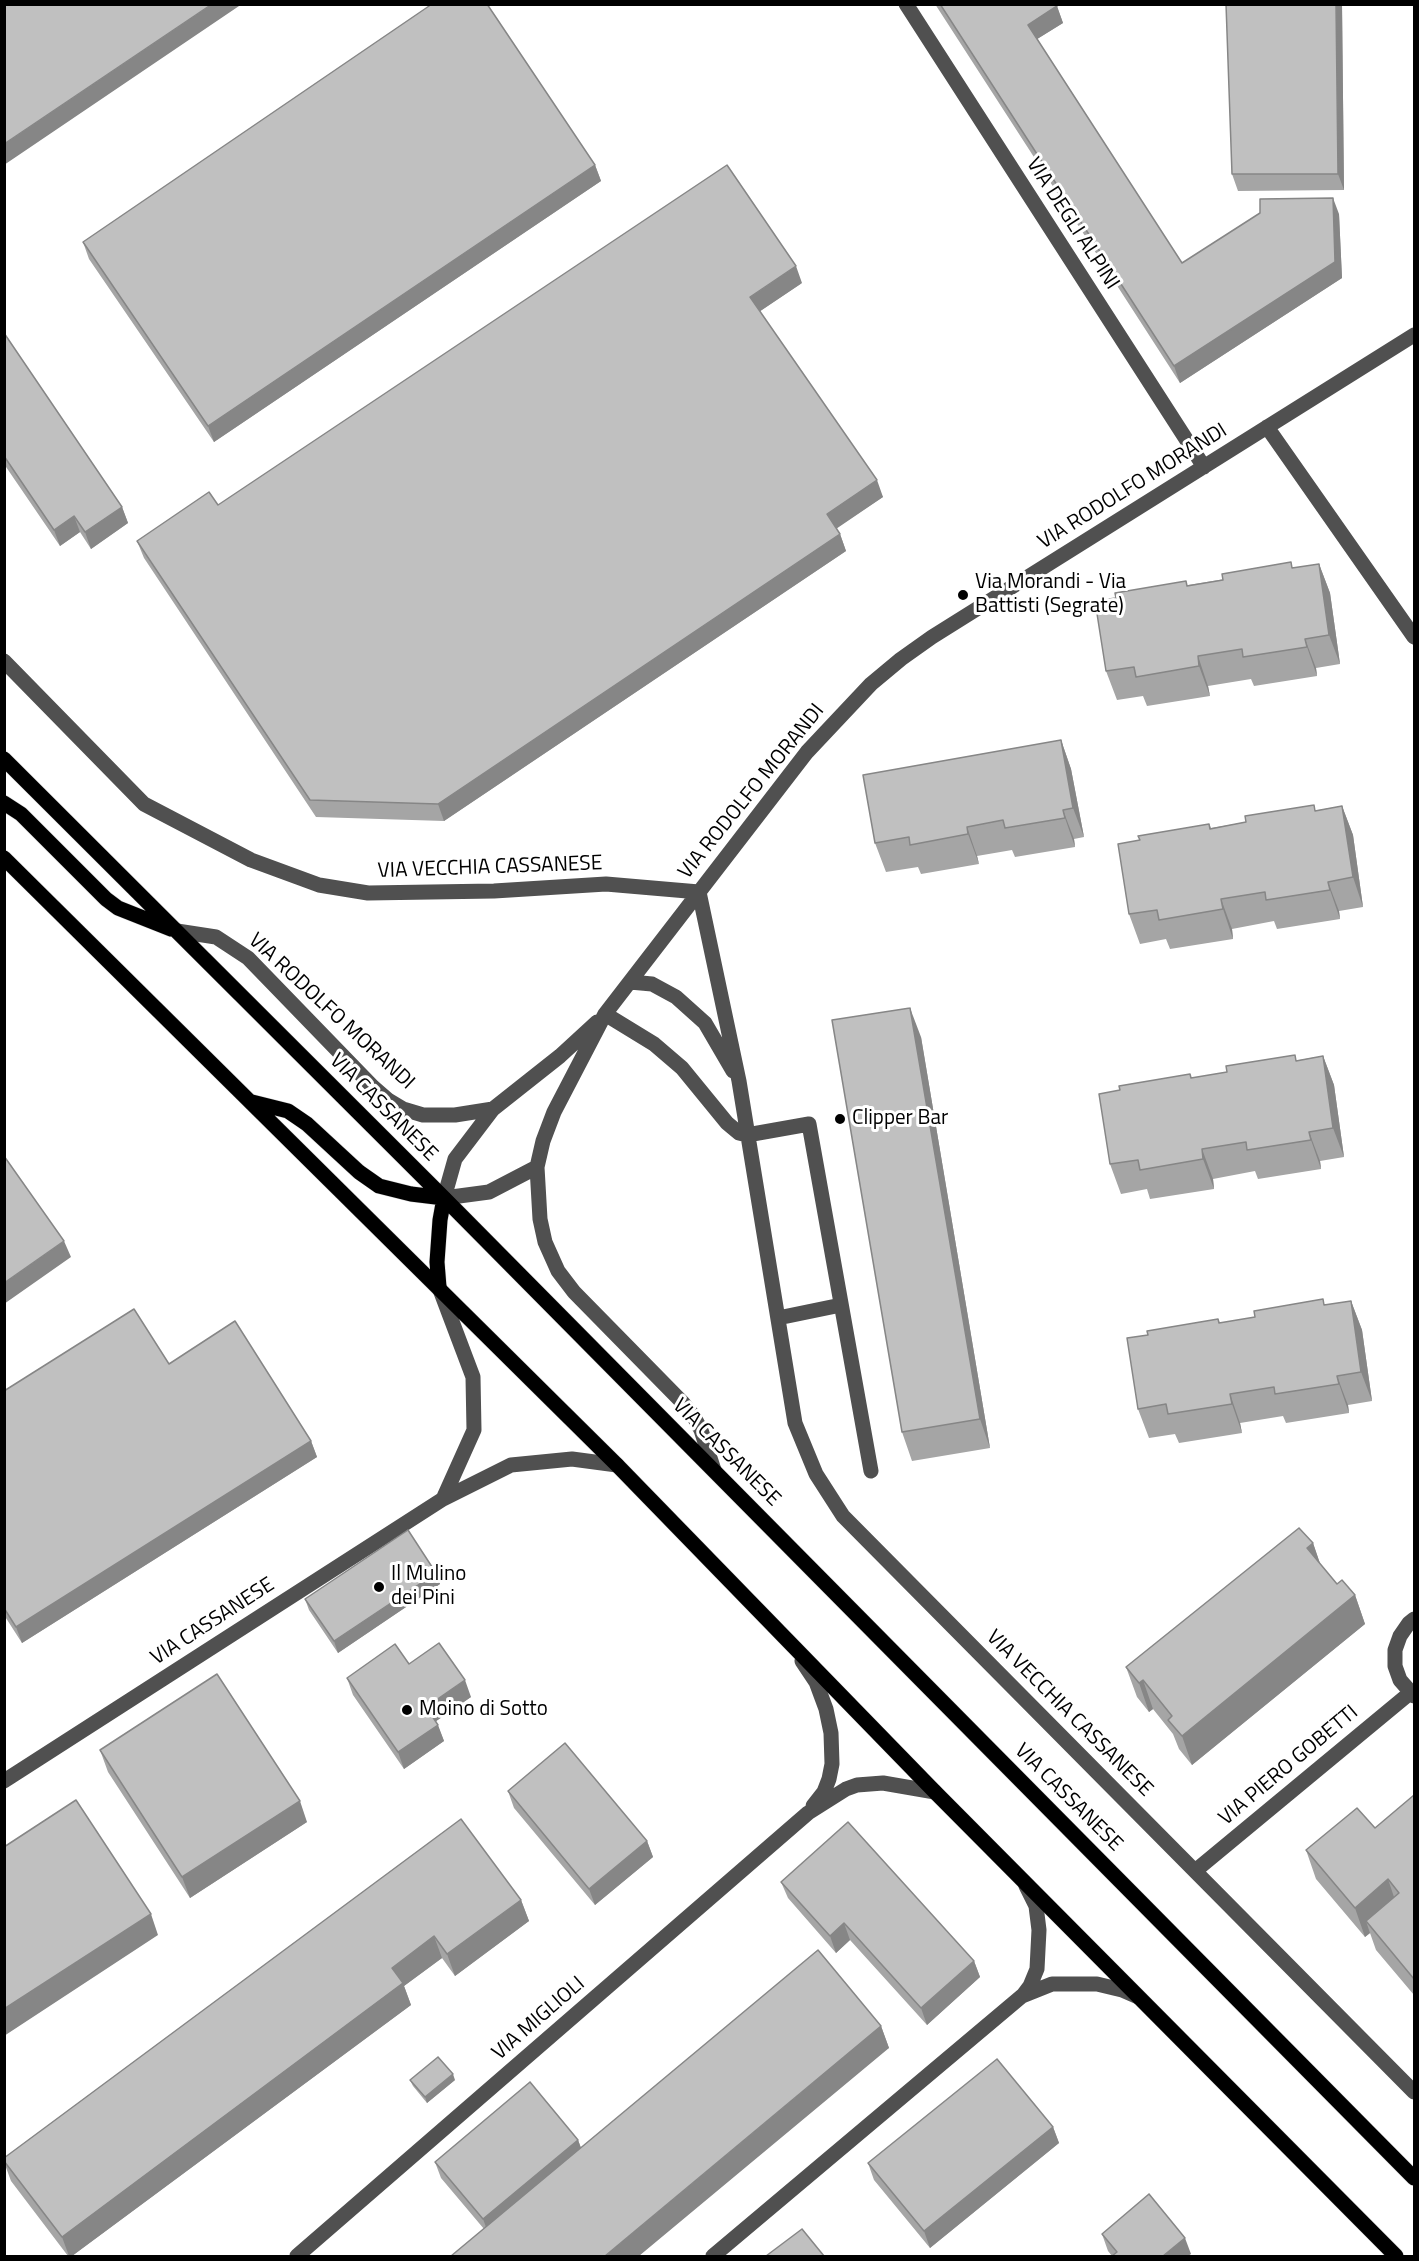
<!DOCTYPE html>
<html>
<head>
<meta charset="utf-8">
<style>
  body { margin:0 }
  #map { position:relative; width:1419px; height:2261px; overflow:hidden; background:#fff; font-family:"Titillium Web",sans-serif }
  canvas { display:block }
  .frame { position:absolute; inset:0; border:6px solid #000; pointer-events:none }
</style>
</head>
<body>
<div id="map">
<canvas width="1419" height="2261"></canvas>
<div class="frame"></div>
</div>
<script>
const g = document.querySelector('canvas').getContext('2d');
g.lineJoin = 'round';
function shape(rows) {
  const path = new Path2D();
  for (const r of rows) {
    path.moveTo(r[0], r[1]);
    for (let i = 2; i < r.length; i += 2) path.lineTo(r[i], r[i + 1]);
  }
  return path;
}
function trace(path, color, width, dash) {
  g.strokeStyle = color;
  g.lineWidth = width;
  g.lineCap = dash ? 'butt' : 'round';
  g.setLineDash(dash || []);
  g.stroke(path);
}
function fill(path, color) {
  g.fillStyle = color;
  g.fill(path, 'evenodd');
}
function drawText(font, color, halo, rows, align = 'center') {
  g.font = font + ' "Titillium Web",sans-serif';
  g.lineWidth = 6;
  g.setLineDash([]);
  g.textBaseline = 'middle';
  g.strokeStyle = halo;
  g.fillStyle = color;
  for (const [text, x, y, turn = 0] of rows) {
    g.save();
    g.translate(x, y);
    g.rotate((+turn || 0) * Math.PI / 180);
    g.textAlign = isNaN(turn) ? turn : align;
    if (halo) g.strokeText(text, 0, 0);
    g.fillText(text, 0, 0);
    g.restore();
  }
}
const major = shape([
  [4,759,444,1198,1414,2178],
  [4,803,21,814,106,899,118,908,171,929],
  [4,858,617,1465,935,1792,1396,2256],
  [252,1102,288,1111,307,1124,359,1172,379,1186,411,1194,444,1198],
  [439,1287,437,1262,440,1220,444,1198]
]);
trace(major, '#dbdbdb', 16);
trace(shape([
  [906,4,1204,467],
  [1267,427,1414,637],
  [4,661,144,804,251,860,319,885,368,893,494,891,606,884,699,892],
  [699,892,739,1081,795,1423,816,1474,843,1516,1414,2092],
  [177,931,216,937,248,958,373,1087,388,1100,403,1109,423,1115,455,1115,493,1109],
  [630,982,652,984,676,997,705,1023,733,1071],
  [605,1014,654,1044,682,1068,727,1123,739,1133,747,1135,809,1124,871,1471],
  [537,1167,489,1192,444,1198,455,1159,493,1109,560,1056,597,1022],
  [439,1287,473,1377,474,1430,443,1499],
  [778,1318,841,1305],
  [714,1470,701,1430,693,1415,683,1403,574,1292,558,1271,545,1242,540,1219,537,1167,543,1141,554,1112,605,1014,807,752,871,684,901,659,932,637,1414,335],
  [1414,1619,1409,1623,1400,1636,1395,1650,1395,1666,1400,1680,1414,1696],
  [802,1661,816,1682,826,1709,831,1733,832,1764,829,1779,824,1792,813,1806],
  [4,1781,443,1499,511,1465,572,1459,617,1465],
  [1195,1871,1410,1693],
  [1024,1994,1030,1986,1037,1969,1039,1930,1036,1906,1026,1886],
  [297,2256,808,1813,846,1789,857,1785,883,1783,935,1792],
  [713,2256,1022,1996,1052,1984,1097,1984,1122,1990,1138,1997]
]), '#505050', 15);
trace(major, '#000', 15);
fill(shape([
  [935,4,1056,4,1063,23,1037,39,1182,263,1339,214,1342,278,1180,383],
  [1342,4,1344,190,1238,191,1232,174],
  [595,165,601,181,214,442,89,259,83,242],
  [802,283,760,311,883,497,836,528,840,534,846,551,444,821,316,817,144,558,137,541,218,505],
  [4,333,122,507,128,523,91,549,80,532,60,546,4,464],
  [1319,564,1330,593,1340,664,1316,668,1317,676,1254,686,1251,679,1208,686,1210,696,1147,706,1143,696,1117,700,1106,671,1188,585],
  [1061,740,1071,769,1084,837,1074,839,1075,847,1015,857,1012,850,977,856,979,864,921,874,918,867,886,872,875,843],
  [1342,806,1353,835,1363,907,1339,911,1340,919,1277,929,1274,921,1232,929,1233,939,1170,949,1166,939,1140,944,1129,914,1140,840,1209,824,1211,828],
  [921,1037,990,1448,912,1461,902,1432],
  [1323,1056,1334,1085,1344,1157,1320,1161,1321,1169,1258,1179,1255,1171,1213,1179,1214,1189,1150,1199,1147,1189,1121,1194,1110,1164,1120,1090],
  [1351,1301,1362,1330,1372,1401,1348,1405,1349,1413,1286,1423,1283,1416,1240,1423,1242,1433,1179,1443,1175,1434,1149,1438,1138,1409,1148,1335,1218,1319,1220,1323],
  [169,1364,311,1441,317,1457,22,1643,4,1615,4,1391],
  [1313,1543,1320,1564,1337,1584,1355,1595,1365,1624,1192,1765,1179,1749,1173,1734,1153,1709,1149,1712,1137,1697,1126,1667],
  [436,1573,440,1584,338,1653,309,1610,305,1599],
  [409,1664,471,1697,436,1721,444,1741,404,1769,353,1695,347,1678],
  [100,1750,307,1822,190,1898,108,1772],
  [508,1791,647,1841,653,1857,595,1905,514,1808],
  [1414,1795,1414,1995,1376,1950,1370,1933,1365,1937,1316,1879,1306,1850,1375,1828],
  [461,1819,521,1900,529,1921,455,1976,442,1958,404,1986,411,2005,72,2256,68,2256,11,2181,4,2162,4,2158],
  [781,1882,974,1961,980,1977,927,2025,850,1940,836,1953,788,1898],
  [881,2026,889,2048,484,2229,441,2178,435,2162,578,2140,581,2148],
  [410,2080,455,2080,427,2103,413,2086],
  [1053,2127,1059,2143,930,2248,874,2180,868,2163],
  [1102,2234,1191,2254,1112,2256,1108,2251]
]), '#a5a5a5');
fill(shape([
  [212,4,242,4,4,165,4,144],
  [1336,4,1342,4,1344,190,1338,174],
  [1057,6,1063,23,1034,41,1028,25],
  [595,165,601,181,214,442,208,426],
  [1333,198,1339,214,1342,278,1180,383,1174,366],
  [796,266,802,283,756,314,750,297],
  [877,480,883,497,833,531,827,514],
  [122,507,128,523,91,549,85,532],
  [74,516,80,532,60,546,54,530],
  [840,534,846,551,444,821,438,804],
  [1319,564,1330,593,1340,664,1329,635],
  [1305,639,1316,668,1317,676,1307,647],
  [1198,656,1208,686,1210,696,1199,666],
  [1061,740,1071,769,1084,837,1073,808],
  [1342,806,1353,835,1363,907,1353,877],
  [1063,810,1074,839,1075,847,1065,818],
  [967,827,977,856,979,864,968,834],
  [1328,882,1339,911,1340,919,1330,890],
  [1221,899,1232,929,1233,939,1223,909],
  [910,1008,921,1037,990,1448,980,1419],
  [1323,1056,1334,1085,1344,1157,1333,1128],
  [1309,1132,1320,1161,1321,1169,1311,1140],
  [1202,1149,1213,1179,1214,1189,1203,1159],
  [64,1241,71,1257,4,1304,4,1283],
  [1351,1301,1362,1330,1372,1401,1361,1372],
  [1337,1376,1348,1405,1349,1413,1339,1384],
  [1230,1394,1240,1423,1242,1433,1232,1404],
  [311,1441,317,1457,22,1643,16,1627],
  [1313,1543,1323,1572,1307,1548],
  [436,1573,440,1584,338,1653,334,1641],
  [1355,1595,1365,1624,1192,1765,1182,1736],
  [465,1680,471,1697,432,1724,426,1707],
  [1143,1680,1153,1709,1149,1712,1139,1683],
  [438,1725,444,1741,404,1769,398,1752],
  [300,1801,307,1822,190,1898,182,1877],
  [647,1841,653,1857,595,1905,589,1889],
  [1388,1879,1398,1909,1366,1921,1370,1933,1365,1937,1355,1908],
  [521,1900,529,1921,455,1976,447,1954],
  [151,1914,158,1935,4,2036,4,2009],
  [844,1923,850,1940,836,1953,830,1936],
  [434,1936,442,1958,404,1986,411,2005,72,2256,69,2256,62,2237,392,1968],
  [974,1961,980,1977,927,2025,921,2008],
  [881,2026,889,2048,639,2256,605,2256],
  [453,2074,455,2080,427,2103,425,2097],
  [1053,2127,1059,2143,930,2248,924,2231],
  [578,2140,584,2156,489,2235,483,2219],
  [1185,2238,1191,2254,1188,2256,1163,2256]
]), '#868686');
const building = shape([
  [4,4,212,4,4,144,4,4],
  [432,4,487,4,595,165,208,426,83,242,432,4],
  [940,4,1056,4,1057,6,1028,25,1182,263,1260,213,1260,199,1333,198,1335,262,1174,366,940,4],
  [1226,4,1336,4,1338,174,1232,174,1226,4],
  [727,165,796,266,750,297,877,480,827,514,840,534,438,804,310,800,137,541,209,492,218,505,727,165],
  [4,333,122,507,85,532,74,516,54,530,4,456,4,333],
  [1291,562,1292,568,1319,564,1329,635,1305,639,1307,647,1243,657,1242,649,1198,656,1199,666,1136,677,1134,667,1106,671,1095,601,1116,598,1115,593,1186,581,1187,586,1223,580,1222,574,1291,562],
  [1061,740,1073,808,1063,810,1065,818,1005,828,1003,820,967,827,968,834,910,845,909,837,875,843,863,775,1061,740],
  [1314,805,1315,811,1342,806,1353,877,1328,882,1330,890,1266,900,1265,892,1221,899,1223,909,1159,920,1157,910,1129,914,1118,844,1140,840,1138,836,1209,824,1210,829,1246,822,1245,816,1314,805],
  [910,1008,980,1419,902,1432,832,1020,910,1008],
  [1295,1055,1296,1061,1323,1056,1333,1128,1309,1132,1311,1140,1247,1150,1246,1142,1202,1149,1203,1159,1140,1170,1138,1160,1110,1164,1099,1094,1120,1090,1119,1086,1190,1074,1191,1078,1227,1072,1226,1066,1295,1055],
  [4,1156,64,1241,4,1283,4,1156],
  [1323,1299,1324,1305,1351,1301,1361,1372,1337,1376,1339,1384,1275,1394,1274,1387,1230,1394,1232,1404,1168,1414,1166,1404,1138,1409,1127,1338,1148,1335,1147,1331,1218,1319,1219,1323,1255,1317,1254,1311,1323,1299],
  [134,1309,169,1364,235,1321,311,1441,16,1627,4,1608,4,1391,134,1309],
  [1299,1528,1313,1543,1307,1548,1337,1584,1342,1580,1355,1595,1182,1736,1168,1720,1172,1716,1143,1680,1139,1683,1126,1667,1299,1528],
  [408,1530,436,1573,334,1641,305,1599,408,1530],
  [439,1643,465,1680,426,1707,438,1725,398,1752,347,1678,395,1644,409,1664,439,1643],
  [217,1674,300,1801,182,1877,100,1750,217,1674],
  [565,1743,647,1841,589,1889,508,1791,565,1743],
  [1414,1795,1414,1979,1366,1921,1399,1893,1388,1879,1355,1908,1306,1850,1357,1808,1375,1828,1414,1795],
  [76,1800,151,1914,4,2009,4,1847,76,1800],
  [461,1819,521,1900,447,1954,434,1936,392,1968,403,1983,62,2237,4,2161,4,2158,461,1819],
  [848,1822,974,1961,921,2008,844,1923,830,1936,781,1882,848,1822],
  [818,1950,881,2026,605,2256,451,2256,818,1950],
  [438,2057,453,2074,425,2097,410,2080,438,2057],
  [997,2059,1053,2127,924,2231,868,2163,997,2059],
  [530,2082,578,2140,483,2219,435,2162,530,2082],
  [1149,2194,1185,2238,1163,2256,1112,2256,1117,2252,1102,2234,1149,2194],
  [802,2229,824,2256,766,2256,802,2229]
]);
fill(building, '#c0c0c0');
trace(building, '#868686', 1.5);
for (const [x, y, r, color] of [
  [963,595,6,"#000"],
  [840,1119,6,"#000"],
  [379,1587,6,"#000"],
  [407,1710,6,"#000"]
]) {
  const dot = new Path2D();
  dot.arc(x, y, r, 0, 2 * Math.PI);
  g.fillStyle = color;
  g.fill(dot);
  trace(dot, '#fff', 2);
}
drawText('21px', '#000', '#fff', [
  ["VIA DEGLI ALPINI",1072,224,57],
  ["VIA RODOLFO MORANDI",1133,487,-32],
  ["VIA RODOLFO MORANDI",752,792,-51],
  ["VIA VECCHIA CASSANESE",490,868,-2],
  ["VIA RODOLFO MORANDI",331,1012,43],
  ["VIA CASSANESE",383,1108,45],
  ["VIA CASSANESE",726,1453,45],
  ["VIA CASSANESE",213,1622,-33],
  ["VIA VECCHIA CASSANESE",1069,1714,45],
  ["VIA PIERO GOBETTI",1289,1766,-40],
  ["VIA CASSANESE",1068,1798,45],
  ["VIA MIGLIOLI",539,2019,-41]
]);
drawText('21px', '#000', '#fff', [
  ["Via Morandi - Via",975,583],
  ["Battisti (Segrate)",975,607],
  ["Clipper Bar",852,1119],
  ["Il Mulino",391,1575],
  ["dei Pini",391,1599],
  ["Moino di Sotto",419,1710]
], 'left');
</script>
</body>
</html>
